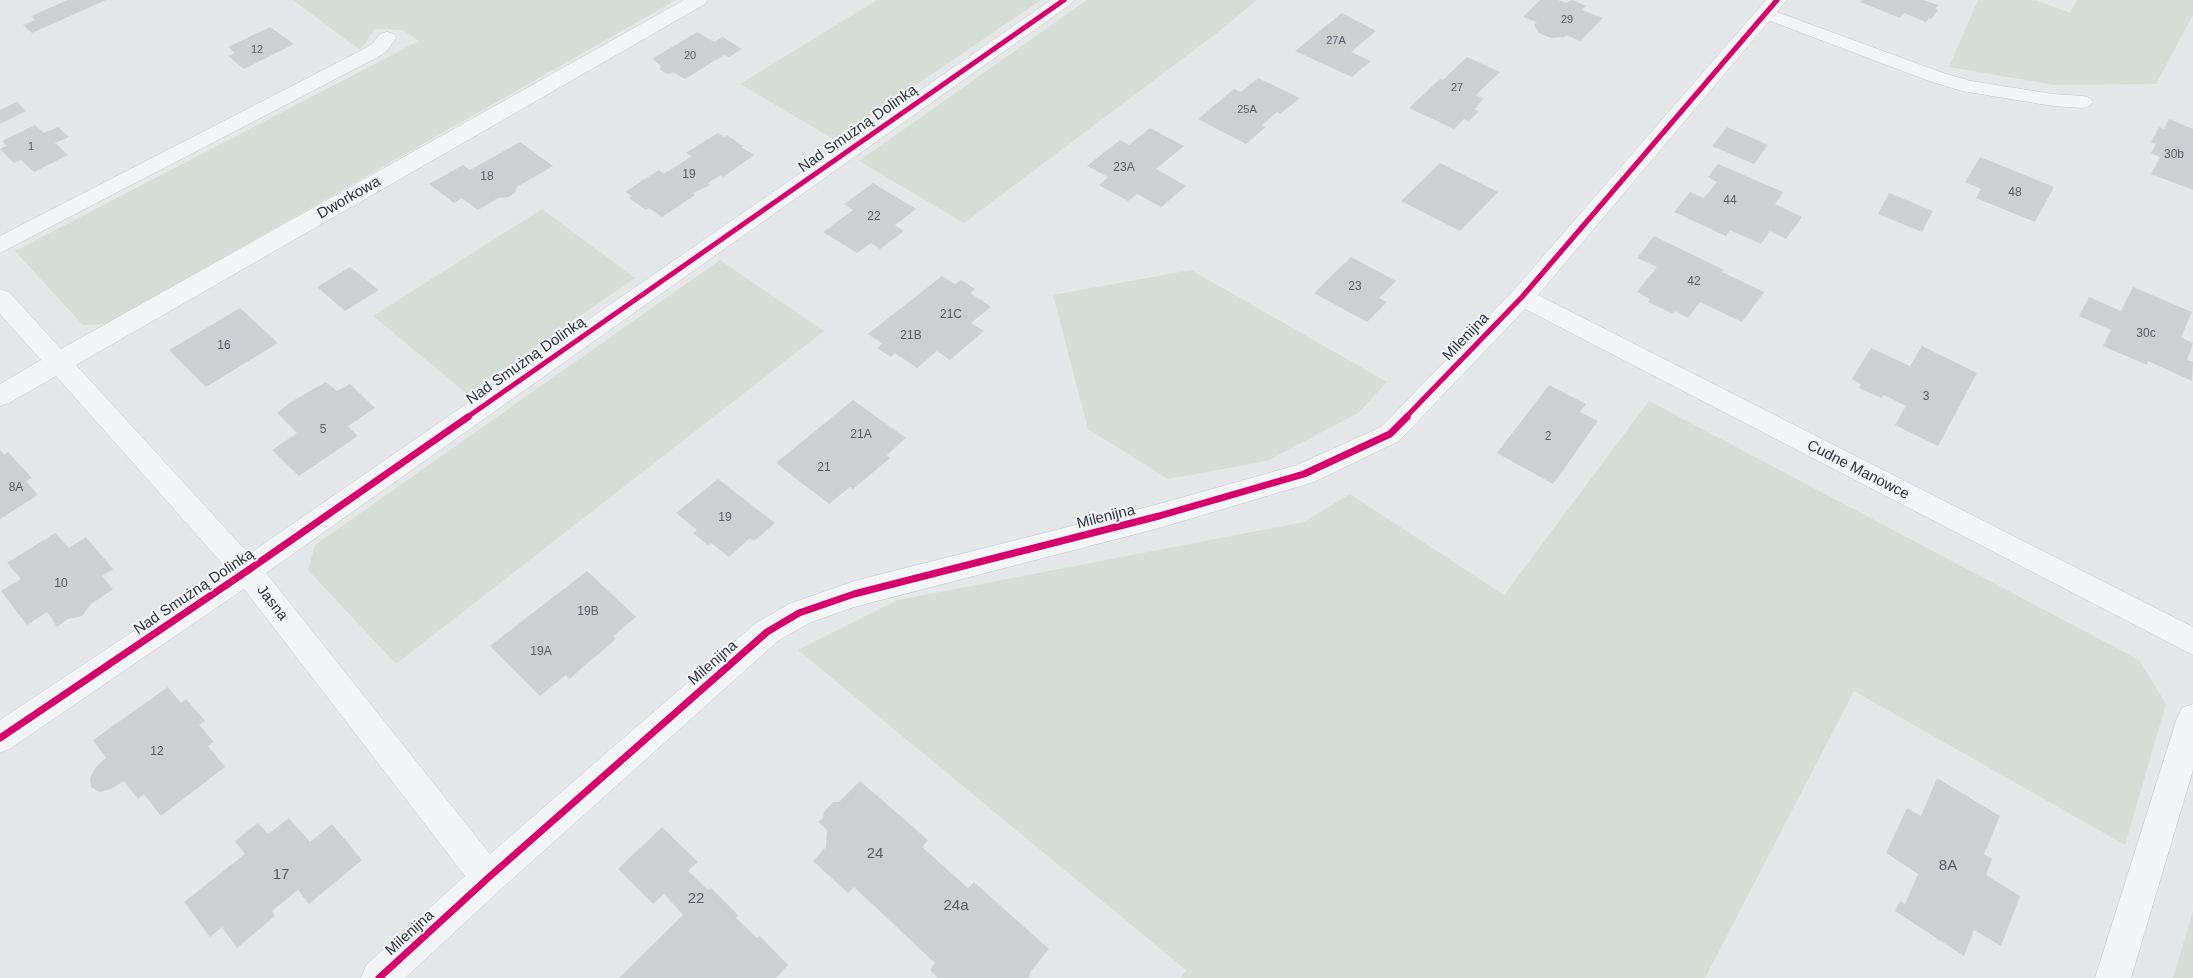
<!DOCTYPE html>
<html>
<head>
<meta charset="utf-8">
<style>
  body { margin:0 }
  canvas { display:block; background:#e5e7e9 }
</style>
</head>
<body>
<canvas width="2193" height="978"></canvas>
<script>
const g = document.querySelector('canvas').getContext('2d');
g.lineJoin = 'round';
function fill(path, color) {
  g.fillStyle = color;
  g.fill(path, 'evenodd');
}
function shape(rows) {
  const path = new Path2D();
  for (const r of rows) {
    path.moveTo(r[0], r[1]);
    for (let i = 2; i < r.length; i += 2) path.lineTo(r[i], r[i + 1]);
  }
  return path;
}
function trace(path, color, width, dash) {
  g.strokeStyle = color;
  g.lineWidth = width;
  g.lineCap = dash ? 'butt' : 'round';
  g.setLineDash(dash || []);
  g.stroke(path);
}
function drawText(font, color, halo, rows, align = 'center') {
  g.font = font + ' Arial,sans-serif';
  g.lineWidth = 4;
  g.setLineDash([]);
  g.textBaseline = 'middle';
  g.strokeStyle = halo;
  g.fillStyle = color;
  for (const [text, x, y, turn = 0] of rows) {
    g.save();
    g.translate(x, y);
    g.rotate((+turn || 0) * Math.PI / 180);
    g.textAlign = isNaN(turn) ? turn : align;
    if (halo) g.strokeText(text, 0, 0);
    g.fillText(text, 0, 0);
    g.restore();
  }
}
fill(shape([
  [293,0,676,0,106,324,83,325,15,251,419,41,403,30,375,29,360,50],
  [877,0,1041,0,835,140,740,84],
  [1087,0,1257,0,1217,33,964,223,859,161],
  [1978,0,2035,0,2070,13,2077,0,2193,0,2193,15,2156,84,2056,85,1949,67],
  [542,209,635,278,467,394,373,316],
  [720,260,824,331,396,664,308,570,315,545],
  [1191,270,1387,382,1358,413,1267,461,1168,479,1088,429,1053,295],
  [1649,401,2139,660,2166,704,2125,845,1854,691,1705,978,1181,978,1186,970,798,650,898,600,1304,522,1350,494,1504,595],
  [2193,911,2193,978,2173,978]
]), '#d6dcd6');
fill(shape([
  [68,0,106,0,32,33,23,25,35,20,31,16],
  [1540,0,1558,0,1566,3,1572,0,1586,6,1582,10,1603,18,1580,41,1566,35,1564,37,1551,38,1539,33,1534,25,1537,22,1523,17],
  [1862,0,1923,0,1938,5,1935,9,1938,10,1931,19,1929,18,1926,22,1904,13,1900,18,1860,2],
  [1342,13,1376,31,1351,52,1371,61,1352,77,1295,51],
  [270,27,294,44,244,69,228,56,235,53,228,47],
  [697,32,714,42,723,37,742,49,729,57,724,55,685,79,674,73,667,74,660,70,661,66,652,59],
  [1467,57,1500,72,1476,95,1484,99,1474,109,1479,111,1469,121,1464,119,1454,129,1409,108,1440,79,1443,80],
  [1258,78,1300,98,1280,114,1277,112,1262,125,1266,127,1246,144,1198,119,1234,89,1241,92],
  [17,102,26,111,0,124,0,110],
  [2169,119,2193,129,2193,190,2151,174,2160,157,2151,153,2156,144,2151,142,2159,127,2164,129],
  [35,125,44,133,58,127,69,137,55,143,68,155,34,172,21,160,14,163,0,149,7,146,2,141],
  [1727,127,1768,145,1754,164,1712,146],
  [1150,128,1184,146,1156,169,1186,186,1161,207,1137,194,1128,201,1099,185,1108,177,1087,166,1120,140,1129,145],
  [718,133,724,137,727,135,743,146,741,147,754,155,723,177,721,175,708,183,710,185,693,193,695,195,662,217,649,208,646,210,629,198,632,196,625,192,659,170,664,174,692,156,686,153],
  [520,142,553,166,517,187,515,193,508,197,498,198,478,210,462,198,454,203,429,184,463,165,470,170],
  [1980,157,2054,187,2035,222,1976,198,1981,189,1965,182],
  [1440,163,1498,192,1460,231,1401,201],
  [1718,164,1783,192,1775,204,1802,217,1786,239,1770,231,1761,244,1730,230,1726,236,1674,212,1690,192,1704,198,1717,182,1708,177],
  [873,183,916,209,895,225,904,231,880,249,871,243,857,253,823,232,853,210,844,204],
  [1889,193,1933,211,1922,232,1878,214],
  [1654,236,1724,270,1722,272,1764,292,1742,322,1700,302,1688,318,1675,311,1673,314,1648,302,1650,299,1637,292,1657,267,1637,258],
  [1351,257,1396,281,1379,298,1387,302,1367,322,1314,293],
  [350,267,379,290,345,311,317,287],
  [942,276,955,284,961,280,975,289,970,293,991,307,971,323,984,331,950,360,937,351,917,368,895,353,891,357,877,348,882,344,868,334],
  [2133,287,2192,312,2181,337,2193,343,2187,360,2193,362,2192,381,2148,361,2147,365,2103,346,2111,330,2079,316,2089,297,2121,311],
  [240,308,278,343,206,387,169,350],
  [1922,346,1977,373,1938,446,1895,425,1906,406,1884,395,1881,398,1859,388,1861,384,1852,379,1871,348,1910,366],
  [326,382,337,391,350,384,375,408,348,426,358,436,299,476,272,450,297,433,277,413,291,402],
  [1549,385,1586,404,1580,412,1598,421,1553,484,1497,453],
  [853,400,906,438,887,455,890,458,853,489,850,487,829,504,776,463],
  [0,450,4,455,8,452,32,478,26,481,38,495,0,519],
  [718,479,775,523,754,541,750,538,729,557,711,543,708,545,693,533,697,530,676,513],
  [55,533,69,548,86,537,113,569,102,576,113,589,90,605,82,616,68,619,57,627,47,612,27,625,1,591,21,579,7,563],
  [587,571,636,617,613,636,616,639,569,679,566,675,540,696,490,646],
  [168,687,181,703,186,699,205,721,199,725,214,742,208,746,225,767,161,816,144,794,138,799,124,781,111,789,100,792,91,787,90,778,96,767,106,758,93,740],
  [1937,778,2000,816,1984,854,1992,859,1986,875,2020,896,2001,946,1974,930,1964,956,1895,911,1900,901,1905,904,1918,874,1886,853,1907,808,1921,816],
  [860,781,928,840,922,847,968,888,974,882,1049,949,1030,972,1029,978,938,978,930,970,935,963,854,887,848,893,813,861,826,847,827,830,818,822,823,818,824,812,833,802,839,802],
  [289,818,310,842,332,824,362,860,309,904,298,890,272,911,275,916,237,948,222,927,210,937,184,902,245,854,235,841,258,823,268,834],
  [662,827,698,862,688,871,708,890,711,888,738,915,736,918,757,938,760,936,788,965,776,978,619,978,683,915,664,894,653,904,618,869]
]), '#cecfd1');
const lane = shape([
  [1766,8,1943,73,1971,81,2053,94,2083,96,2090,98,2093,102,2090,106,2083,108,2053,106,1962,91,1929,81,1760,17,1757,13,1760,9,1766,8],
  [387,32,394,34,396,38,386,52,376,58,0,253,0,236,362,50,372,44,380,34,387,32]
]);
const street = shape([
  [684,0,708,0,705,4,76,365,249,554,1051,0,1074,0,1071,4,266,573,490,854,756,623,789,604,854,581,1159,504,1297,465,1381,427,1513,291,1766,0,1787,0,1538,295,2193,627,2193,655,1525,309,1399,441,1314,482,1159,528,854,607,809,623,778,641,500,890,405,978,361,978,366,965,465,876,244,589,11,748,0,753,0,720,227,569,56,376,9,403,0,406,0,384,41,360,0,314,0,289,9,292,61,349,684,0],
  [2193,704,2193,770,2131,978,2095,978,2177,718,2182,708,2193,704]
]);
trace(lane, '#c3c5c7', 1);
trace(street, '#c3c5c7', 1);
fill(lane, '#f4f5f6');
fill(street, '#f4f5f6');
trace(shape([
  [466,418,1064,0],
  [1405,418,1522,297,1777,0]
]), '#d6006c', 5);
trace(shape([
  [0,738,247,571,468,417],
  [379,978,488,878,767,632,799,613,854,594,1159,516,1304,474,1390,434,1407,417]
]), '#d6006c', 7);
drawText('11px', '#565c66', null, [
  ["29",1567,20],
  ["27A",1336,41],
  ["12",257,50],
  ["20",690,56],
  ["27",1457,88],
  ["25A",1247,110],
  ["1",31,147]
]);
drawText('12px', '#565c66', null, [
  ["30b",2174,155],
  ["23A",1124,168],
  ["19",689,175],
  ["18",487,177],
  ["48",2015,193],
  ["44",1730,201],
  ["22",874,217],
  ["42",1694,282],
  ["23",1355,287],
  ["21C",951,315],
  ["30c",2146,334],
  ["21B",911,336],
  ["16",224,346],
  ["3",1926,397],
  ["5",323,430],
  ["21A",861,435],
  ["2",1548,437],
  ["21",824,468],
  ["8A",16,488],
  ["19",725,518],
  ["10",61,584],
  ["19B",588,612],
  ["19A",541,652],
  ["12",157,752]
]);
drawText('15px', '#2d3441', '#f3f5f8', [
  ["Nad Smużną Dolinką",858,129,-35],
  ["Dworkowa",349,198,-30],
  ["Milenijna",1466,337,-46],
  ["Nad Smużną Dolinką",526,361,-35],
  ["Cudne Manowce",1858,470,27],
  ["Milenijna",1106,517,-14],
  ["Nad Smużną Dolinką",194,592,-34],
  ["Jasna",272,603,52],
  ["Milenijna",713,663,-41],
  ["Milenijna",410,933,-42]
]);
drawText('15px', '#565c66', null, [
  ["24",875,854],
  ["8A",1948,866],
  ["17",281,875],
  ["22",696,899],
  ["24a",956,906]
]);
</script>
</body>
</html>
